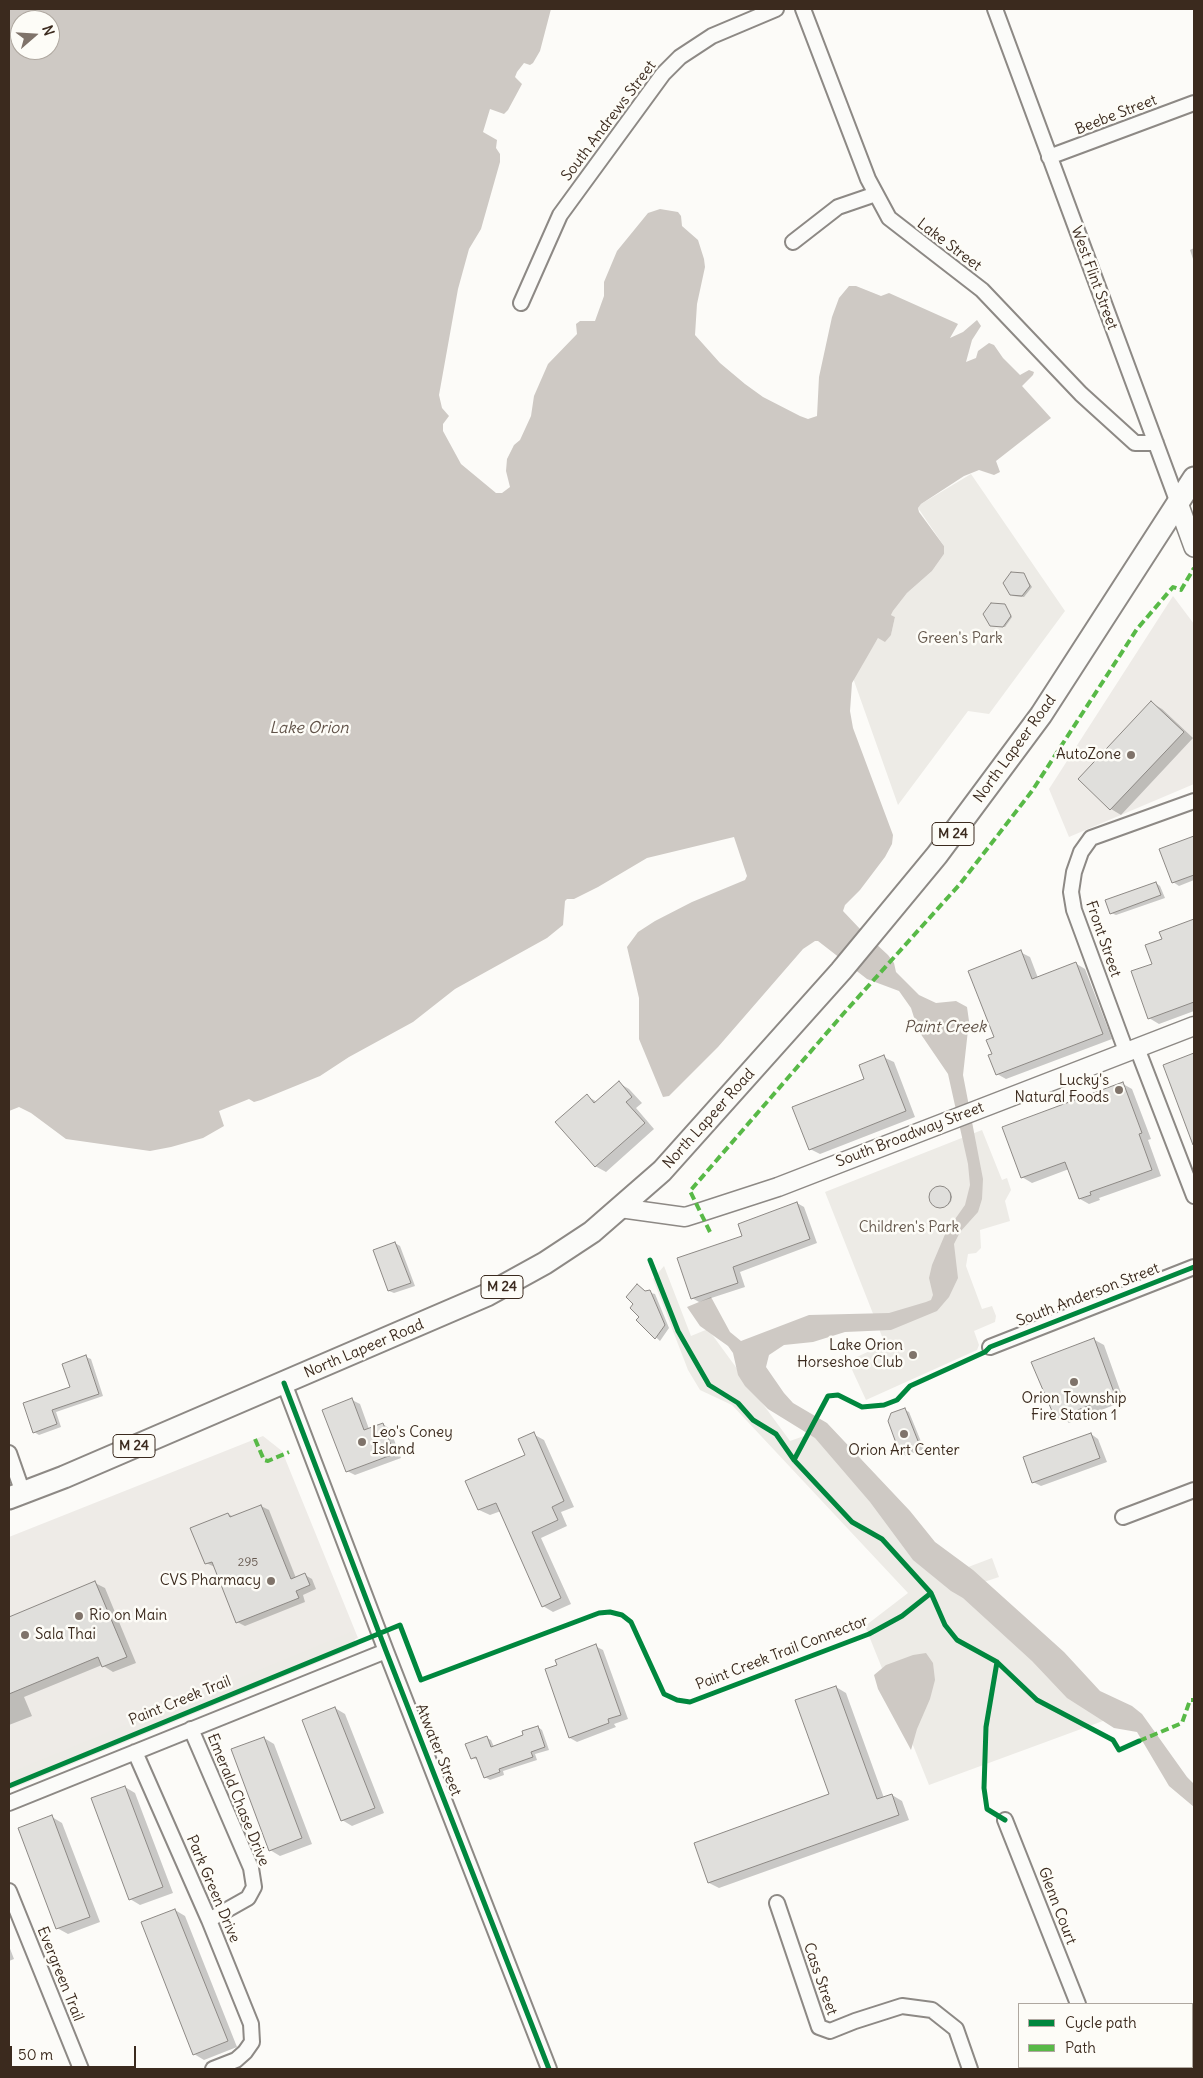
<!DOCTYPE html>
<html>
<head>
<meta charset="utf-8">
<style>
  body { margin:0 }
  #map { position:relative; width:1203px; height:2078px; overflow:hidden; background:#fcfbf8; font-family:Delius,sans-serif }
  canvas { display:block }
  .frame { position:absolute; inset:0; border:10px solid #3b2a1e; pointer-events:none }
  .legend { position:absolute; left:1018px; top:2003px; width:175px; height:65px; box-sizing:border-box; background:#fdfcf7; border:1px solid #afa8a0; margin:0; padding:6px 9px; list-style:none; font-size:15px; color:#3b2a1e }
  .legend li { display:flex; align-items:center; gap:10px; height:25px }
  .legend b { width:25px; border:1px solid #afa8a0 }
  .north { position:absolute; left:10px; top:10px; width:50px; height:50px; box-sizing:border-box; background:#fdfcf7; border:1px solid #afa8a0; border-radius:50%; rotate:71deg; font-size:14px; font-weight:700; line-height:20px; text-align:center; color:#3b2a1e }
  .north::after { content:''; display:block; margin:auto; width:18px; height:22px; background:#7f736a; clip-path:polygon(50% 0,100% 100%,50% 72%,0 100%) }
  .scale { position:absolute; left:10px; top:2046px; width:126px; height:22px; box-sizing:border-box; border:2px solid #3b2a1e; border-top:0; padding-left:6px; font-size:15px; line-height:18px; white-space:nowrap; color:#3b2a1e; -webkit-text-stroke:4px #fdfcf7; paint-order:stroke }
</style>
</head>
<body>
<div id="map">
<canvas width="1203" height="2078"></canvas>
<div class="frame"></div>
<ul class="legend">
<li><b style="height:6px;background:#00873e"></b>Cycle path</li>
<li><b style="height:6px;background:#58b947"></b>Path</li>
</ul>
<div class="north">N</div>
<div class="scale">50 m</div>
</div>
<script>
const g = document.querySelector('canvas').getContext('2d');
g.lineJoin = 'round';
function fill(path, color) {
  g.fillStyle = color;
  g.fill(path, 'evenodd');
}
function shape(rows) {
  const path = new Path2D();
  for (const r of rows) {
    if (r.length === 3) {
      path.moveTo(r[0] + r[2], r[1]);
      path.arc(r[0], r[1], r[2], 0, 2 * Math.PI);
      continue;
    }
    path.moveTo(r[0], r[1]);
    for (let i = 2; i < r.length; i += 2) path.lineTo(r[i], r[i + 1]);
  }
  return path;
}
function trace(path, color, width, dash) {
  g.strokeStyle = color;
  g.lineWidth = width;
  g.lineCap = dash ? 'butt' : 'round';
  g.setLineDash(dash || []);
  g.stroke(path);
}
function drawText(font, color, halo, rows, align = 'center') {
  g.font = font + ' Delius,sans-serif';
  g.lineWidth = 5;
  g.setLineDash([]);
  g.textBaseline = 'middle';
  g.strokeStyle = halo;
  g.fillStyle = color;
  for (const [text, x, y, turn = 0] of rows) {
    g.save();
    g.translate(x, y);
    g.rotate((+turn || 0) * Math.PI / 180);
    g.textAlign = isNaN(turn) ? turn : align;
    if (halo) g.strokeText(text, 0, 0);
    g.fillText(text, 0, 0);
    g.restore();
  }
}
fill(shape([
  [1173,596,1194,624,1194,784,1069,837,1049,789],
  [263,1436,282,1451,358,1638,9,1778,9,1537]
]), '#eeebe7');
fill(shape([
  [971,474,1065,611,989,714,968,711,898,805,853,678,878,638,891,635,895,617,891,615,893,611,907,593,932,571,944,554,944,546,918,508,921,504],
  [982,1130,1002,1180,1007,1178,1011,1190,1005,1201,1010,1221,980,1230,981,1248,976,1253,968,1254,966,1266,982,1309,992,1306,996,1316,995,1322,974,1331,979,1345,977,1350,866,1400,848,1361,885,1344,825,1192],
  [664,1266,691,1336,708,1329,790,1441,821,1430,947,1575,992,1558,999,1577,975,1585,1075,1683,1130,1711,929,1785,865,1626,908,1593,732,1405,700,1390,688,1370,653,1279],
  [351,1632,358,1646,9,1790,9,1773]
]), '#edebe6');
fill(shape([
  [9,9,551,9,540,51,533,63,530,65,524,63,517,72,515,77,522,84,508,110,504,114,490,109,483,132,497,140,496,148,500,154,500,162,481,229,469,249,458,289,439,395,442,408,449,416,443,424,443,431,461,464,496,493,502,493,510,487,506,471,507,459,514,445,520,440,531,416,534,396,548,364,577,334,576,324,580,321,595,321,604,296,604,282,617,251,648,213,660,209,678,212,681,216,682,226,698,240,704,259,705,267,697,304,695,335,720,363,745,384,763,397,800,416,808,419,817,416,819,377,832,317,839,298,849,286,856,286,881,296,889,293,956,323,958,324,950,338,963,332,977,320,981,326,972,340,966,362,976,358,978,351,989,343,994,345,1003,358,1020,375,1029,370,1034,372,1033,375,1022,386,1051,418,996,461,1000,472,994,475,979,470,964,476,921,504,918,508,919,512,944,546,944,554,932,571,907,593,893,611,891,615,895,617,891,635,885,642,878,638,852,683,850,711,853,728,893,835,892,844,885,857,860,890,845,905,843,911,861,930,888,955,894,963,896,972,919,995,936,1003,956,1001,967,1007,969,1021,963,1075,983,1179,982,1199,978,1212,960,1232,954,1244,958,1278,949,1297,937,1311,891,1330,845,1332,813,1342,784,1345,769,1355,766,1367,784,1393,793,1403,827,1423,910,1511,935,1542,973,1570,1064,1652,1100,1691,1132,1706,1142,1714,1187,1777,1194,1784,1194,1807,1169,1786,1137,1732,1114,1728,1067,1698,1032,1661,963,1598,951,1591,913,1560,870,1502,815,1438,768,1409,745,1386,738,1375,733,1353,728,1346,700,1326,687,1307,711,1297,730,1332,741,1341,809,1315,889,1313,926,1302,931,1300,933,1295,929,1278,932,1265,946,1232,965,1205,970,1185,968,1164,948,1074,918,1030,911,1008,899,991,867,979,818,941,815,941,803,949,718,1047,669,1096,663,1097,639,1039,639,998,627,947,638,932,655,921,692,902,745,880,747,876,734,837,647,858,598,887,574,899,567,899,565,901,563,925,547,938,455,989,413,1022,349,1057,320,1076,261,1100,254,1102,249,1099,219,1111,224,1126,203,1138,171,1147,150,1151,66,1139,31,1113,19,1107,9,1111],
  [20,20,50,20,50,50,20,50],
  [926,1653,933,1663,935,1680,930,1699,917,1729,911,1750,878,1689,874,1675,886,1665,913,1655]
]), '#cec9c4');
fill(shape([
  [1194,248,1194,262,1190,250],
  [1024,575,1032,587,1024,597,1013,596,1011,594],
  [1004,605,1012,617,1005,627,991,625],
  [1152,703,1162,709,1193,738,1121,815,1111,809,1080,779],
  [1194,837,1194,880,1179,886,1173,882,1161,849],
  [1156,883,1160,886,1165,898,1116,915,1111,913],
  [1194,921,1194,1011,1159,1024,1149,1018,1154,965,1163,940,1161,933],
  [1020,952,1030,957,1038,978,1075,963,1085,969,1112,1039,1006,1079,997,1074,993,1055,996,1037],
  [1194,1054,1194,1134,1189,1131,1165,1065],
  [883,1057,894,1062,915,1117,820,1154,810,1149],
  [619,1083,629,1089,642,1103,636,1108,654,1129,606,1172,595,1166,587,1096,597,1102],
  [1123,1084,1132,1089,1151,1139,1148,1140,1161,1176,1099,1198,1100,1200,1089,1204,1080,1199,1069,1169,1032,1183,1022,1177],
  [942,1197,10],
  [797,1203,804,1207,817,1243,740,1272,745,1287,699,1302,692,1298,744,1236],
  [395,1243,400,1246,415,1286,394,1293,389,1291],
  [647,1292,655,1294,669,1328,660,1341,638,1320],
  [1093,1339,1104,1345,1124,1401,1069,1423,1053,1411,1033,1363],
  [86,1357,91,1359,103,1396,56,1412,61,1427,39,1435,34,1432,25,1404,72,1388],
  [352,1400,360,1404,369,1429,383,1424,390,1429,401,1458,355,1475,347,1471],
  [905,1410,909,1412,924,1449,906,1456,901,1453],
  [533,1434,544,1440,574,1507,561,1512,567,1526,541,1538,571,1604,553,1612,543,1606,501,1511,490,1515,479,1510,467,1482,526,1455],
  [1091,1434,1098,1439,1107,1462,1041,1486,1033,1482],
  [261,1506,269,1510,296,1578,305,1575,312,1579,316,1589,303,1595,305,1602,245,1626,237,1622,215,1567,206,1563,228,1514,234,1517],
  [95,1583,105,1588,136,1663,113,1672,102,1665,24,1697,32,1716,9,1725,9,1618],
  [595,1646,603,1650,628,1719,614,1724,616,1727,577,1742,570,1738,558,1665],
  [836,1687,846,1693,884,1798,892,1795,902,1801,909,1820,719,1888,709,1883,695,1844,830,1795],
  [335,1708,345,1714,384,1813,352,1826,342,1820],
  [538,1727,542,1730,549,1750,535,1754,537,1760,503,1771,504,1775,490,1780,485,1777,478,1760,472,1758,487,1738,491,1740,494,1747,525,1736],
  [264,1738,274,1744,312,1844,280,1856,270,1850],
  [125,1787,135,1793,173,1893,140,1905,130,1899],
  [52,1817,62,1823,100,1922,68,1934,57,1928],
  [175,1910,185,1916,237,2047,204,2060,194,2054],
  [9,1946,14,1959,9,1961]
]), '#0003');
const building = shape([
  [1011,572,1024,573,1030,586,1022,596,1010,595,1003,583,1011,572],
  [991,603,1005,604,1011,616,1003,627,990,626,983,614,991,603],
  [1151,701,1184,732,1110,810,1078,779,1151,701],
  [1194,836,1194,875,1172,883,1159,849,1194,836],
  [1156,882,1161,895,1110,914,1105,900,1156,882],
  [1194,919,1194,1002,1148,1019,1131,971,1152,964,1145,945,1162,939,1159,932,1194,919],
  [1021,950,1032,979,1076,962,1103,1034,996,1075,988,1055,992,1054,986,1040,994,1037,968,971,1021,950],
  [1194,1053,1194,1145,1193,1145,1163,1065,1194,1053],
  [884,1055,906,1111,809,1150,792,1107,864,1079,859,1065,884,1055],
  [619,1081,632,1097,626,1102,645,1123,595,1167,555,1122,587,1094,594,1103,619,1081],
  [1123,1082,1142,1133,1139,1134,1152,1170,1090,1192,1091,1195,1079,1199,1065,1162,1021,1178,1002,1127,1123,1082],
  [940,1197,11],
  [797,1202,810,1239,733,1267,738,1283,691,1299,677,1258,742,1236,738,1224,797,1202],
  [395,1242,411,1283,388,1291,373,1250,395,1242],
  [637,1284,645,1291,650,1290,665,1325,655,1339,636,1320,639,1317,630,1308,633,1304,626,1297,637,1284],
  [1094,1338,1115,1395,1058,1418,1055,1410,1052,1411,1031,1362,1094,1338],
  [86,1355,99,1394,52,1410,57,1424,33,1433,23,1403,70,1387,62,1364,86,1355],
  [352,1398,364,1430,383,1423,394,1454,346,1472,322,1410,352,1398],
  [905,1408,920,1446,900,1454,888,1421,891,1413,905,1408],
  [534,1432,564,1501,552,1507,558,1520,532,1532,561,1598,542,1607,496,1503,478,1510,465,1481,525,1455,518,1439,534,1432],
  [1091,1433,1100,1458,1032,1483,1023,1457,1091,1433],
  [261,1505,291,1579,305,1573,310,1585,296,1591,299,1598,236,1623,212,1562,205,1564,190,1528,228,1513,230,1517,261,1505],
  [95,1581,127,1657,102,1667,98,1657,9,1694,9,1617,95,1581],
  [596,1644,621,1715,608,1719,609,1723,569,1738,545,1669,557,1665,555,1660,596,1644],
  [836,1686,877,1799,892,1794,899,1815,708,1883,694,1843,829,1794,795,1700,836,1686],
  [335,1707,375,1808,341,1821,302,1720,335,1707],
  [538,1726,545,1747,531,1752,533,1757,499,1769,500,1772,484,1778,476,1757,471,1759,465,1744,487,1736,491,1747,523,1735,522,1731,538,1726],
  [264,1737,302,1838,269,1851,231,1749,264,1737],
  [125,1786,163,1887,129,1900,91,1798,125,1786],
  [52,1815,90,1917,56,1929,18,1828,52,1815],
  [175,1909,228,2041,193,2055,141,1922,175,1909]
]);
fill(building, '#e0dfdc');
trace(building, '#8d8985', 1);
const minor = shape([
  [803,9,868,179,889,218,982,290,1081,394,1135,443,1156,443],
  [995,9,1178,503],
  [1049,157,1194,103],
  [793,242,838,207,876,194],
  [521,303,560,215,663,74,680,57,712,36,776,9],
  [1137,1048,1194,1196],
  [1126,1051,1074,910,1071,892,1074,872,1081,852,1091,838,1194,801],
  [990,1347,1194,1267],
  [284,1383,386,1651,549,2069],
  [9,1453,23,1493],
  [1123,1517,1194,1490],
  [191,1729,251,1868,254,1887,248,1898,209,1920],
  [135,1752,209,1920,251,2024,252,2042,245,2052,236,2060,213,2069],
  [9,1803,386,1651],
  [1005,1820,1078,2004],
  [9,1891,81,2069],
  [777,1903,819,2027,830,2031,855,2021,902,2006,932,2010,956,2029,970,2069],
  [1103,2067,1104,2069]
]);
const tertiary = shape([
  [620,1208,685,1217,701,1212,778,1187,1194,1026]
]);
const secondary = shape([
  [1178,503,1194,547]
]);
const primary = shape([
  [9,1498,64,1477,487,1295,545,1263,592,1232,662,1171,841,971,937,855,1041,715,1194,478]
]);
trace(minor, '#8d8985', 18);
trace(tertiary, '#8d8985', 21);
trace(secondary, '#8d8985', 22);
trace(primary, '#8d8985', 25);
trace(minor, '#fbfbf9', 14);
trace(tertiary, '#fbfbf9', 18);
trace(secondary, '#fbfbf9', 19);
trace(primary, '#fbfbf9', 21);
trace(shape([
  [710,1232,690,1191,844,1013,960,884,1032,791,1137,629,1173,587,1181,590,1194,568],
  [255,1439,264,1460,268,1461,289,1452],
  [1139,1741,1182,1723,1190,1700,1194,1700]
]), '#58b947', 4, [8, 4]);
trace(shape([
  [650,1260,678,1331,709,1385,738,1403,753,1420,776,1434,794,1460],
  [284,1383,386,1651,549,2069],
  [931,1593,945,1625,957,1640,997,1662,1037,1700,1113,1740,1119,1750,1139,1741],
  [997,1662,986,1727,984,1788,987,1809,1005,1820],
  [9,1786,400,1625,421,1680,599,1613,610,1612,622,1615,631,1622,664,1694,677,1700,690,1702,869,1634,902,1616,931,1593,882,1539,852,1522,794,1460,828,1396,838,1395,862,1407,884,1405,897,1400,910,1386,985,1352,990,1347,1194,1267]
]), '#00873e', 5);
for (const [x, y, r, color] of [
  [1131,755,5,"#7f736a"],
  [1119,1090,5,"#7f736a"],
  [913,1355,5,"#7f736a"],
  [1074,1382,5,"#7f736a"],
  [904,1434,5,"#7f736a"],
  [362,1442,5,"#7f736a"],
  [271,1581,5,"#7f736a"],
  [79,1616,5,"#7f736a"],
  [25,1635,5,"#7f736a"]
]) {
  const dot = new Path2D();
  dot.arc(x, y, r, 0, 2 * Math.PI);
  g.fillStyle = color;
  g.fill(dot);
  trace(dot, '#fdfcf7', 2);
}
drawText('12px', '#64574e', null, [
  ["295",248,1563]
]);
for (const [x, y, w] of [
  [953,834,42],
  [502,1287,42],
  [134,1446,42]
]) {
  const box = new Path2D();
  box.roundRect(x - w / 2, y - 11.5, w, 23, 4);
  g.fillStyle = '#fdfcf7';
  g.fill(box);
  trace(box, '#3b2a1e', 1);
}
drawText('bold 14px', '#3b2a1e', null, [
  ["M 24",953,834],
  ["M 24",502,1287],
  ["M 24",134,1446]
]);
drawText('15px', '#3b2a1e', '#fdfcf7', [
  ["Beebe Street",1116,115,-21],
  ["South Andrews Street",609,121,-53],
  ["Lake Street",949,245,37],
  ["West Flint Street",1094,278,70],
  ["North Lapeer Road",1015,749,-54],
  ["Front Street",1103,939,71],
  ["North Lapeer Road",709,1119,-48],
  ["South Broadway Street",910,1135,-21],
  ["South Anderson Street",1088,1295,-21],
  ["North Lapeer Road",364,1349,-23],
  ["Paint Creek Trail Connector",782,1653,-21],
  ["Paint Creek Trail",180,1701,-22],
  ["Atwater Street",438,1750,68],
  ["Emerald Chase Drive",238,1800,68],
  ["Park Green Drive",213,1889,67],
  ["Glenn Court",1057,1906,69],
  ["Evergreen Trail",60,1974,68],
  ["Cass Street",820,1979,71]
]);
drawText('15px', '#64574c', '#fdfcf7', [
  ["Green's Park",960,639],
  ["Children's Park",909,1228]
]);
drawText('15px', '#3b2a1e', '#fdfcf7', [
  ["AutoZone",1121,755],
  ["Lucky's",1109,1081],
  ["Natural Foods",1109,1098],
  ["Lake Orion",903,1346],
  ["Horseshoe Club",903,1363],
  ["Orion Township",1074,1399,"center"],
  ["Fire Station 1",1074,1416,"center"],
  ["Leo's Coney",372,1433,"left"],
  ["Island",372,1450,"left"],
  ["Orion Art Center",904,1451,"center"],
  ["CVS Pharmacy",261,1581],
  ["Rio on Main",89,1616,"left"],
  ["Sala Thai",35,1635,"left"]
], 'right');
drawText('italic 16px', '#615349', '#fdfcf7', [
  ["Lake Orion",309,728],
  ["Paint Creek",945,1027]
]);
</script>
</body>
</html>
